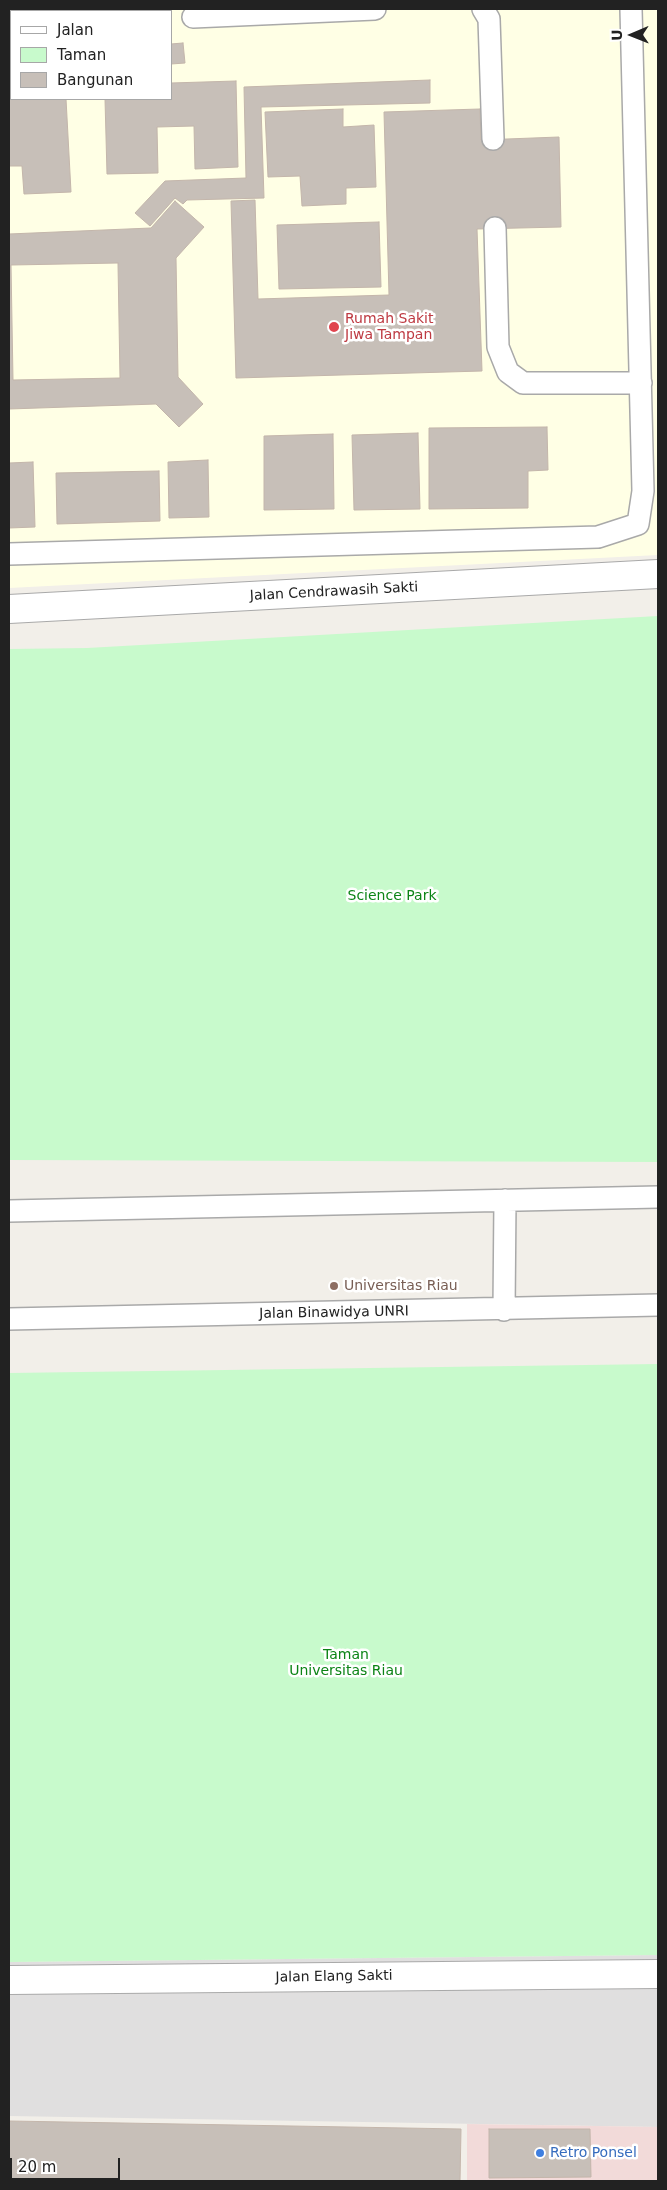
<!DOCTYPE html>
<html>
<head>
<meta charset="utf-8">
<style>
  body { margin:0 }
  #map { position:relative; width:667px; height:2190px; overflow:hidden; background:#f2efe9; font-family:"DejaVu Sans",sans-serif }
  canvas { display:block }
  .frame { position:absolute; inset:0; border:10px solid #222; pointer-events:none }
  .legend { position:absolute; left:10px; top:10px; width:162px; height:90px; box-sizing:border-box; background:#fff; border:1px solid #a7a7a7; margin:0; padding:6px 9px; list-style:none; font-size:15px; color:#222 }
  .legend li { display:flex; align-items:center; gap:10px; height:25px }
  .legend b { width:25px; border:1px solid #a7a7a7 }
  .north { position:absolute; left:607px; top:10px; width:50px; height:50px; -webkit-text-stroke:4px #fff; paint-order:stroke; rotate:269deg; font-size:14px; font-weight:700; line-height:20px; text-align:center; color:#222 }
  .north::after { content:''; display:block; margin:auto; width:18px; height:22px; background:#222; clip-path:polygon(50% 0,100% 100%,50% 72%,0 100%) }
  .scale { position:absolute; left:10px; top:2158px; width:110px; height:22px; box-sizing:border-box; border:2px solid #222; border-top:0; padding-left:6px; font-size:15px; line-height:18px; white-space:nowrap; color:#222; -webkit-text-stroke:4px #fff; paint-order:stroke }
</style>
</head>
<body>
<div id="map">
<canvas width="667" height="2190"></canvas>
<div class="frame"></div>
<ul class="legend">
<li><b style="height:6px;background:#fff"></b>Jalan</li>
<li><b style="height:14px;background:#c8facc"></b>Taman</li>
<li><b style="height:14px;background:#c7bfb8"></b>Bangunan</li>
</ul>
<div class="north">U</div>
<div class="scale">20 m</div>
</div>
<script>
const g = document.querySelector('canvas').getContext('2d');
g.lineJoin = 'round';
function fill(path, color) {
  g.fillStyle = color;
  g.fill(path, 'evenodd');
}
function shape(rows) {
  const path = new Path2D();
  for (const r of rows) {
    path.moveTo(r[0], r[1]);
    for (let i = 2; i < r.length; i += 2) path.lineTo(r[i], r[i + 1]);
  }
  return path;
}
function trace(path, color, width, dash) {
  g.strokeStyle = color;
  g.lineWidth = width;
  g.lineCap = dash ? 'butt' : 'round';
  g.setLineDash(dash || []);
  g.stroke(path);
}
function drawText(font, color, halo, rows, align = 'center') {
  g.font = font + ' "DejaVu Sans",sans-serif';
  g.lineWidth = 5;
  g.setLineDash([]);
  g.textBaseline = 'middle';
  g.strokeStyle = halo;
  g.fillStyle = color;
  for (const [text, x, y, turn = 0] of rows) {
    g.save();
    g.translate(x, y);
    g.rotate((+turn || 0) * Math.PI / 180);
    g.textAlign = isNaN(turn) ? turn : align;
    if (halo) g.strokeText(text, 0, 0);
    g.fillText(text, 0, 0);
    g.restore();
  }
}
fill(shape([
  [658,1955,658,2127,9,2116,9,1962]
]), '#e0dfdf');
fill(shape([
  [467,2124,658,2127,658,2181,467,2181]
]), '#f2dad9');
fill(shape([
  [9,9,658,9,658,555,9,588],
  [11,11,171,11,171,99,11,99]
]), '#ffffe5');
fill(shape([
  [658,616,658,1162,9,1160,9,649,87,648],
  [658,1364,658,1955,9,1962,9,1373]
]), '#c8facc');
const building = shape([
  [112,9,136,9,136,11,112,11,112,9],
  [183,43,185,63,171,64,171,44,183,43],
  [9,53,11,53,11,73,9,73,9,53],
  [430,80,430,103,261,107,264,198,187,200,183,204,175,198,150,226,135,213,165,181,246,178,244,87,430,80],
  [236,81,238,167,195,169,194,126,157,127,158,173,107,174,105,99,171,99,171,83,236,81],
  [9,89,11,89,11,99,66,99,71,192,24,194,22,166,9,166,9,89],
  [343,109,343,127,374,125,376,187,346,188,346,204,302,206,300,176,268,177,265,112,343,109],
  [480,109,481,140,559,137,561,227,477,229,482,371,236,378,231,201,255,200,258,299,389,295,384,112,480,109],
  [175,201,204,227,176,258,178,377,203,404,179,427,156,404,9,409,9,234,151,228,175,201],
  [379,222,381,287,279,289,277,225,379,222],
  [118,263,120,378,13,380,11,265,118,263],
  [547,427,548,470,528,471,528,508,429,509,429,428,547,427],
  [418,433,420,509,354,510,352,435,418,433],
  [333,434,334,509,264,510,264,436,333,434],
  [208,460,209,517,169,518,168,462,208,460],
  [33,462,35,527,9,528,9,463,33,462],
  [159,471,160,521,57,524,56,473,159,471],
  [9,2121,461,2129,460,2181,9,2181,9,2121],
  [489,2129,590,2129,591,2177,489,2178,489,2129]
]);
fill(building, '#c7bfb8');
trace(building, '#c4b6ab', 1);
const service = shape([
  [483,9,489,19,493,139],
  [193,17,375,9],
  [495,228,498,347,508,372,523,383,641,383],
  [9,554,598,537,638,524,643,491,631,9],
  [9,1211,658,1197],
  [504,1310,505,1200],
  [9,1319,658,1305]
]);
const minor = shape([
  [9,609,658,574],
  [9,1980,658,1974]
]);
trace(service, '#a9a9a9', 24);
trace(minor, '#a9a9a9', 30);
trace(service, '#fff', 21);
trace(minor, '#fff', 28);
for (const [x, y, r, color] of [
  [334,327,6,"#e0444e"],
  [334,1286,5,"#8d6e63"],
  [540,2153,5,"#3f7fe0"]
]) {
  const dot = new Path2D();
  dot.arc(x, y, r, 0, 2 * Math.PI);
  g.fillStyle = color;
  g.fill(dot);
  trace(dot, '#fff', 2);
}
drawText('14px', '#be3a42', '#fff', [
  ["Rumah Sakit",345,319],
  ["Jiwa Tampan",345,335]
], 'left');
drawText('14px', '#222', '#fff', [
  ["Jalan Cendrawasih Sakti",334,592,-3],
  ["Jalan Binawidya UNRI",334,1313,-1],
  ["Jalan Elang Sakti",334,1977,-1]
]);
drawText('14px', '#0c8416', '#fff', [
  ["Science Park",392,896],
  ["Taman",346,1655],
  ["Universitas Riau",346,1671]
]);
drawText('14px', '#785e54', '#fff', [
  ["Universitas Riau",344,1286]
], 'left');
drawText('14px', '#366cbe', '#fff', [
  ["Retro Ponsel",550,2153]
], 'left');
</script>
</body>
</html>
